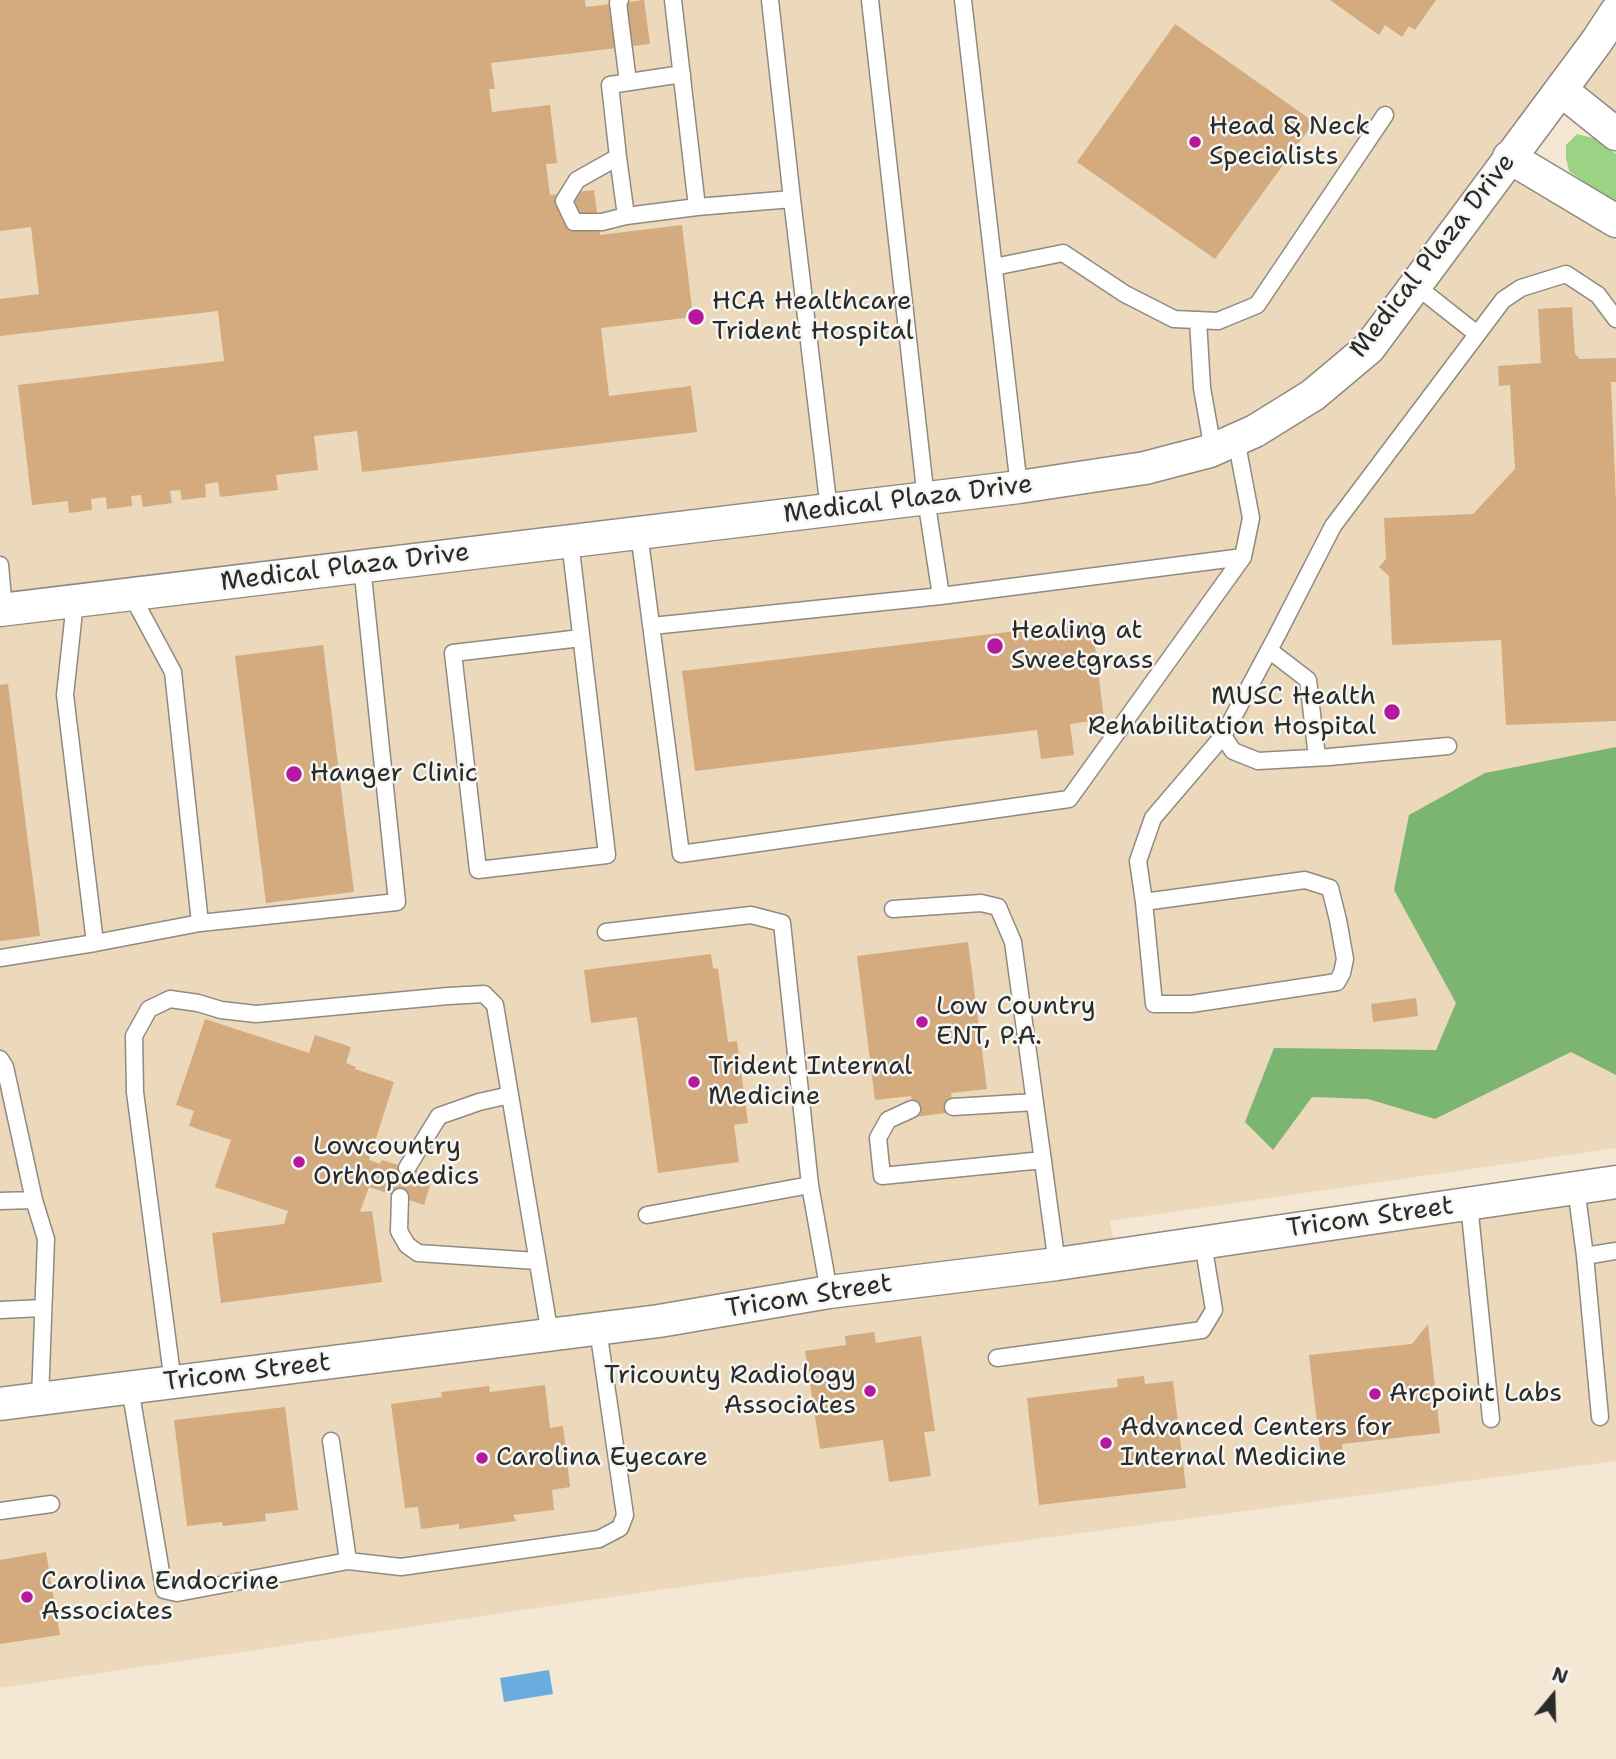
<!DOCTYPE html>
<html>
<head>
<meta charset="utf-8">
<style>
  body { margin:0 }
  #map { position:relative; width:1616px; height:1759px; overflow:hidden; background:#f4e8d5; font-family:"Shantell Sans",sans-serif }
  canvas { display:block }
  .north { position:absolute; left:1518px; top:1661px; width:70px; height:70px; -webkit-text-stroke:5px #f6f6f2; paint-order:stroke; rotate:19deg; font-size:19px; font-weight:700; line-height:28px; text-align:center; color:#2b2b2b }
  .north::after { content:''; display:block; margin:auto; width:24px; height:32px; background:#2b2b2b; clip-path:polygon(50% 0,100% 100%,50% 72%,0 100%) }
</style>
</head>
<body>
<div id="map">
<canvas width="1616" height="1759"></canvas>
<div class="north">N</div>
</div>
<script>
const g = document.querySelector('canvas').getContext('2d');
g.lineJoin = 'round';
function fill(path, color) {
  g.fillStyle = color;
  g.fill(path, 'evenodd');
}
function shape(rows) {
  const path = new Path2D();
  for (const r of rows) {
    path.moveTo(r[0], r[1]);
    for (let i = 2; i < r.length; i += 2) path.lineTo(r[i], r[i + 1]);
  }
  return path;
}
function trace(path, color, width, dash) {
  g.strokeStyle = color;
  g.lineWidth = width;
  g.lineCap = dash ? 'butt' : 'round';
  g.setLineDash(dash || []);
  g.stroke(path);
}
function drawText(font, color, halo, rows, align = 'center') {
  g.font = font + ' "Shantell Sans",sans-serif';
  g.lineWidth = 5;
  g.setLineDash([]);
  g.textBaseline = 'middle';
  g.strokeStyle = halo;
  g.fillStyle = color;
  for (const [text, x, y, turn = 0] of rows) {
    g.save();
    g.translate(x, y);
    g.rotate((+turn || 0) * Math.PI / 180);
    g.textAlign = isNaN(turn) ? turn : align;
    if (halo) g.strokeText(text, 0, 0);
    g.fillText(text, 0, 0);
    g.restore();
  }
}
fill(shape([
  [0,0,1616,0,1616,134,1561,90,1510,157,1616,221,1616,1148,1110,1221,1116,1255,1616,1182,1616,1461,651,1591,0,1688]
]), '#ecd8ba');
fill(shape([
  [1577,134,1597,139,1616,154,1616,205,1569,171,1566,158,1566,145]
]), '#9bd385');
fill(shape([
  [1616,747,1616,1075,1571,1052,1435,1119,1368,1099,1312,1097,1273,1150,1245,1122,1274,1048,1436,1050,1456,1003,1394,890,1409,815,1485,773]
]), '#7cb572');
fill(shape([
  [549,1670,553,1694,504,1702,500,1678]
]), '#6bacdf');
fill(shape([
  [0,0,585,0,586,7,644,0,650,44,491,63,495,89,489,89,492,112,550,105,557,163,546,164,550,195,594,190,600,235,682,225,693,317,601,328,609,396,691,386,697,432,362,472,357,431,314,436,318,470,276,475,278,490,220,497,218,482,205,484,206,497,182,500,180,490,170,491,172,503,143,507,141,495,131,496,132,506,107,509,106,497,91,499,92,510,69,513,68,501,32,505,18,385,224,361,218,311,0,336,0,299,39,294,31,227,0,231],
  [1330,0,1436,0,1415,30,1409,26,1402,37,1385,25,1379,35],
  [1175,24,1314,122,1215,259,1077,162],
  [1572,307,1575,354,1580,359,1616,358,1616,382,1611,382,1616,502,1616,721,1506,725,1501,640,1392,645,1389,576,1379,567,1386,559,1384,518,1473,514,1515,469,1510,385,1499,386,1498,366,1541,363,1538,309],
  [1092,622,1104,719,1070,724,1074,755,1041,759,1037,730,695,771,682,671],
  [323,645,354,892,266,903,235,656],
  [8,684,40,936,0,941,0,685],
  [968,942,987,1089,951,1093,954,1112,914,1117,911,1096,875,1100,857,956],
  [711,954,713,968,718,969,728,1042,737,1041,748,1123,734,1125,739,1162,658,1173,637,1017,591,1023,584,970],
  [1416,998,1418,1016,1373,1022,1371,1004],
  [205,1019,309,1053,315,1035,351,1047,346,1063,356,1067,355,1069,394,1082,369,1160,380,1164,382,1160,433,1176,424,1205,369,1187,360,1212,372,1211,382,1282,221,1303,212,1233,284,1224,288,1211,215,1187,231,1140,189,1126,194,1111,176,1105],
  [1428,1324,1440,1433,1342,1444,1343,1454,1321,1457,1309,1355,1412,1344],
  [874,1332,876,1343,921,1336,935,1431,924,1432,931,1476,889,1482,883,1440,820,1449,805,1351,846,1345,845,1336],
  [1144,1376,1145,1384,1173,1381,1186,1488,1039,1505,1027,1398,1118,1387,1117,1379],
  [545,1385,550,1428,563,1426,570,1487,552,1490,554,1510,513,1515,516,1521,459,1529,459,1524,421,1529,418,1507,405,1508,391,1404,442,1397,441,1392,489,1386,490,1392],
  [285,1407,298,1510,265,1514,266,1521,223,1526,222,1522,187,1526,174,1420],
  [46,1552,60,1635,0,1644,0,1560]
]), '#d4ab7e');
const lane = shape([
  [620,0,618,3,628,82],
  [673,0,697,207,792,199],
  [770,0,792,199,829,510],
  [963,0,1019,487],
  [682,74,610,85,618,157,626,216,697,207],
  [618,157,577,180,564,201,574,222,602,222,626,216],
  [994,267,1063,253,1125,294,1174,319,1218,321,1257,305,1385,115],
  [1415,285,1477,334],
  [1198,320,1202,388,1213,450],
  [639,533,681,854,1069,799,1243,557,1251,518,1236,439],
  [570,541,607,855,478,870,453,653,581,638],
  [0,565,4,610],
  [131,594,173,672,200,923,397,902,362,566],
  [941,596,1243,557],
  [652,626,941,596,926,499,870,0],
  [1269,650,1308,680,1317,757],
  [1448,746,1329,757,1258,761,1233,751,1223,736,1275,639,1333,526,1503,300,1521,288,1566,274,1598,295,1616,319],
  [1144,902,1154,1004,1191,1004,1337,982,1342,973,1345,959,1338,920,1330,888,1305,880,1144,902,1138,861,1153,818,1223,736],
  [893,909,981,903,998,907,1013,942,1057,1264],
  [606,932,751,915,782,923,810,1185,829,1292],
  [95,943,200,923],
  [0,958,95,943,65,695,75,602],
  [0,1059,5,1067,34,1200,46,1239,40,1399],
  [953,1107,1035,1102],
  [912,1109,888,1120,878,1138,882,1176,1043,1160],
  [407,1168,439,1116,479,1102,510,1095],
  [1576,1188,1585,1256,1616,1251],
  [400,1197,399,1231,407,1245,418,1253,537,1261],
  [0,1201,34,1200],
  [1469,1204,1491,1419],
  [647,1215,810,1185],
  [1585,1256,1600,1417],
  [0,1310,43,1308],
  [997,1358,1202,1330,1214,1310,1203,1243],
  [173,1383,135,1092,134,1036,149,1009,170,999,198,1003,221,1010,256,1014,448,996,484,994,495,1005,550,1335],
  [130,1388,164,1590,177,1593,348,1561,401,1567,599,1539,620,1528,625,1515,598,1329],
  [331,1441,348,1561],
  [0,1511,51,1504]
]);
const street = shape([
  [1561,90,1616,134],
  [1509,157,1616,221],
  [0,610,1019,487,1145,468,1210,451,1255,431,1313,395,1369,348,1597,41,1616,12],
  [0,1404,659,1321,829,1292,1057,1264,1616,1182]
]);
trace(lane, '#908a80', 19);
trace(street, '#908a80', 35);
trace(lane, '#fff', 16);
trace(street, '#fff', 32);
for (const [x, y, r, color] of [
  [1195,142,7,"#b5179e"],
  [696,317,9,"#b5179e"],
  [995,646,9,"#b5179e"],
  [1392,712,9,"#b5179e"],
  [294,774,9,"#b5179e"],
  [922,1022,7,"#b5179e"],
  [694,1082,7,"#b5179e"],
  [299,1162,7,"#b5179e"],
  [870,1391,7,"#b5179e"],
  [1375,1394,7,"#b5179e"],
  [1106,1443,7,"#b5179e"],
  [482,1458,7,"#b5179e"],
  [27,1597,7,"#b5179e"]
]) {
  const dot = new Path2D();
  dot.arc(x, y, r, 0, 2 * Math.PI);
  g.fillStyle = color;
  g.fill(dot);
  trace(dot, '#f6f6f2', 2.5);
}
drawText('26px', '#2b2b2b', '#f6f6f2', [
  ["Head & Neck",1209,127],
  ["Specialists",1209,157],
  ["HCA Healthcare",712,302],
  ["Trident Hospital",712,332],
  ["Healing at",1011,631],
  ["Sweetgrass",1011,661],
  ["MUSC Health",1376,697,"right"],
  ["Rehabilitation Hospital",1376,727,"right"],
  ["Hanger Clinic",310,774],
  ["Low Country",936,1007],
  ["ENT, P.A.",936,1037],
  ["Trident Internal",708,1067],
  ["Medicine",708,1097],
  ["Lowcountry",313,1147],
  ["Orthopaedics",313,1177],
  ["Tricounty Radiology",856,1376,"right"],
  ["Associates",856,1406,"right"],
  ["Arcpoint Labs",1389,1394],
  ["Advanced Centers for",1120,1428],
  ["Internal Medicine",1120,1458],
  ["Carolina Eyecare",496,1458],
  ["Carolina Endocrine",41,1582],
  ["Associates",41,1612]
], 'left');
drawText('26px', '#2b2b2b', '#f6f6f2', [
  ["Medical Plaza Drive",1433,256,-52],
  ["Medical Plaza Drive",908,500,-7],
  ["Medical Plaza Drive",345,568,-7],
  ["Tricom Street",1370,1218,-8],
  ["Tricom Street",809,1297,-9],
  ["Tricom Street",247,1373,-7]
]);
</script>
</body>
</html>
